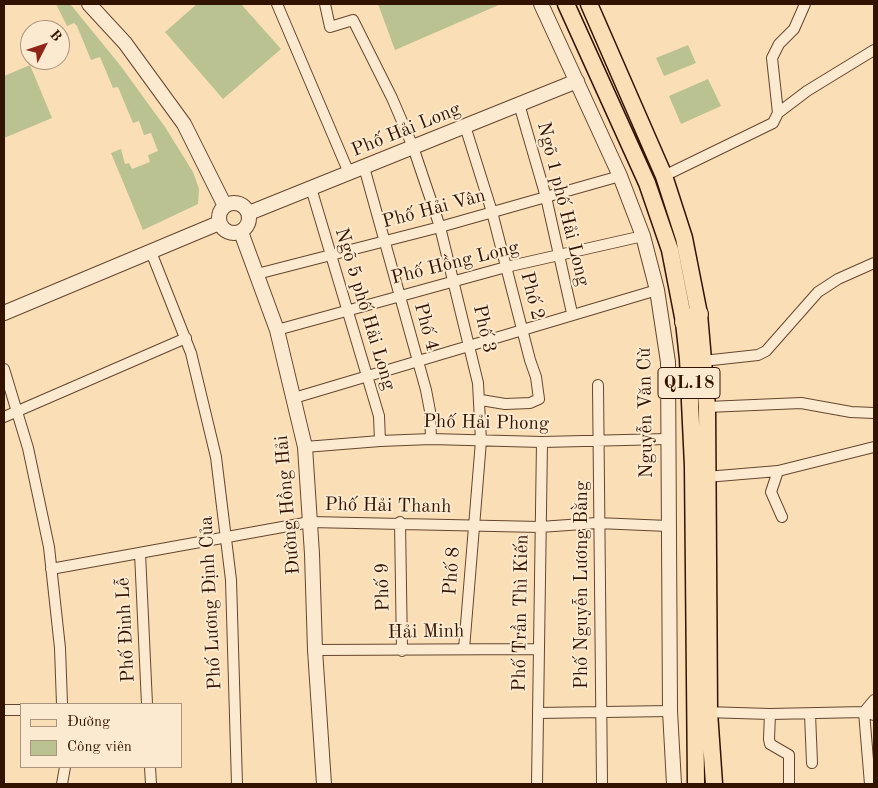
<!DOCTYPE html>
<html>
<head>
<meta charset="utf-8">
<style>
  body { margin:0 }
  #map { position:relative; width:878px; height:788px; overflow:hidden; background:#fadeb6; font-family:"Old Standard TT",serif }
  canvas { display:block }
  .frame { position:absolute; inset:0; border:5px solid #321300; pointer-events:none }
  .legend { position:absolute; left:20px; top:703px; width:162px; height:65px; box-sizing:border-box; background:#fcead0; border:1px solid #ab947d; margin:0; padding:6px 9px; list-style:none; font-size:15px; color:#321300 }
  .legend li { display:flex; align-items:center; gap:10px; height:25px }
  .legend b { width:25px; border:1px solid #ab947d }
  .north { position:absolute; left:20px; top:20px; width:50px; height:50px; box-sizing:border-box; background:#fcead0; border:1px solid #ab947d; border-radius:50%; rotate:49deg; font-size:14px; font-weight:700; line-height:20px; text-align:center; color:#321300 }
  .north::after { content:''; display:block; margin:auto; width:18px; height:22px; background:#8f2418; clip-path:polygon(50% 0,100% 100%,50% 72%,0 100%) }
</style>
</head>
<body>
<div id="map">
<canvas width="878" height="788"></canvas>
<div class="frame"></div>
<ul class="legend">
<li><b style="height:6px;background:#fadeb6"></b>Đường</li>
<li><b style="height:14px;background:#bac291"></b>Công viên</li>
</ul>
<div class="north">B</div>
</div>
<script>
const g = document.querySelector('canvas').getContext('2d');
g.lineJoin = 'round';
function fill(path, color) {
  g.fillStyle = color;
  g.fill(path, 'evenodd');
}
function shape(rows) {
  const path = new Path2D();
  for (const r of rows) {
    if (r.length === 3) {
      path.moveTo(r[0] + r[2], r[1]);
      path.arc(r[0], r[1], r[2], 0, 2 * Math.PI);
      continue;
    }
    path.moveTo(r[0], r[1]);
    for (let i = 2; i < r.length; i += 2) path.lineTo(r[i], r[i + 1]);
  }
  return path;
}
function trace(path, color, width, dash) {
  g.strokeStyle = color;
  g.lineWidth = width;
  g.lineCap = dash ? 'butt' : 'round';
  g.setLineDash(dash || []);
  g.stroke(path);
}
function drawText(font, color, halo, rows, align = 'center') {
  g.font = font + ' "Old Standard TT",serif';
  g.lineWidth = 4;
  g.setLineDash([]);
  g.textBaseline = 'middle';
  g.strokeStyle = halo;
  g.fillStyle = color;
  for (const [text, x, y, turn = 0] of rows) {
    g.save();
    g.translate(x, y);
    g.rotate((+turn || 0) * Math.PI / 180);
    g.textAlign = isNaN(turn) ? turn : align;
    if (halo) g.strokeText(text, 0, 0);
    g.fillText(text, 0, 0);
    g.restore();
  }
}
fill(shape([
  [56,4,71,5,120,65,165,127,193,172,199,189,198,204,143,230,111,153,121,149,125,164,129,163,132,169,150,162,148,155,158,151,151,133,144,135,139,121,133,123,118,87,113,88,100,57,91,60,77,26,74,23,67,26],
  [197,4,241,4,281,49,223,99,165,32],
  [378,4,501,4,395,50],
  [688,45,696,63,664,76,656,58],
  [30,65,52,118,4,138,4,76],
  [708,79,721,106,681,124,669,96]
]), '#bac291');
const minor = shape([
  [277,4,349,173],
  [325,4,330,27,353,20,392,98,413,147,440,227,478,383,481,441,464,649],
  [519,104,546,197,572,313],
  [778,113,807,91,874,50],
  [465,126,492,212,530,360,536,377,539,399,530,403,505,404,481,400],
  [364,167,426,390,430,411,431,439],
  [664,176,773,123,778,113,772,58,779,44,794,29,805,4],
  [311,188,379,416,380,441],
  [151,252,191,353,216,457,231,580,237,784],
  [257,274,440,227,620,176],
  [277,330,506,267,643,236],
  [703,361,758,355,766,351,818,292,838,279,874,263],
  [4,369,28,448,49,547,60,648,62,704],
  [598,385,602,784],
  [294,398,657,290],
  [707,407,801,403,851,412,874,413],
  [4,417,186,338],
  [305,447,380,441,431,439,542,442,667,439],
  [778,471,771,492,782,517],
  [706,477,778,471,874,447],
  [400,522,402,651],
  [140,553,147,704],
  [51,569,310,522,540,527,597,523,668,526],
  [315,650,539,649],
  [4,710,21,710],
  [705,712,770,714,864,712,874,715],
  [538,713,670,711],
  [770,714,769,739,770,744,789,755,789,784],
  [810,714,812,763],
  [150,767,151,784],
  [62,784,65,767],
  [537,784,542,442],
  [870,784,864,712,874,700]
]);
const tertiary = shape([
  [89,4,125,43,184,124,225,206],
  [541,4,620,176,643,236,657,290,668,362,670,711,674,784],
  [234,218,15],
  [249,213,577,81],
  [241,232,277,330,305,447,312,554,315,650,324,784],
  [4,313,219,223]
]);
const primary = shape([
  [566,4,647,183,670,250,684,322,688,359,693,466,696,784],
  [589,4,664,176,684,238,699,314,707,407,709,712,714,784]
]);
const trunk = shape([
  [684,322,699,314]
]);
trace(minor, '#64462e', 12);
trace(tertiary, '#64462e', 16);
trace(primary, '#321300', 19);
trace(trunk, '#321300', 20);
trace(minor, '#fcead0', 10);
trace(tertiary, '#fcead0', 14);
trace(primary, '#fadeb6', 16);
trace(trunk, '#fadeb6', 18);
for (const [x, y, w] of [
  [689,383,62]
]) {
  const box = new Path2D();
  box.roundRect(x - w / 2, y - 15.5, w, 31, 4);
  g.fillStyle = '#fcead0';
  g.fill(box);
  trace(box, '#321300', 1);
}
drawText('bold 18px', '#321300', null, [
  ["QL.18",689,383]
]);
drawText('19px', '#321300', '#fcead0', [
  ["Phố Hải Long",406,130,-22],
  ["Ngõ 1 phố Hải Long",563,204,76],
  ["Phố Hải Vân",434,209,-15],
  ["Phố Hồng Long",455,263,-14],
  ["Phố 2",532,296,76],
  ["Ngõ 5 phố Hải Long",365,309,73],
  ["Phố 4",426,327,75],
  ["Phố 3",484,329,77],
  ["Nguyễn Văn Cừ",646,413,-91],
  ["Phố Hải Phong",486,423,1],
  ["Đường Hồng Hải",288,505,-95],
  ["Phố Hải Thanh",388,506,1],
  ["Phố 8",452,571,-86],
  ["Phố Nguyễn Lương Bằng",582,585,-90],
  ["Phố 9",383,587,-91],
  ["Phố Lương Định Của",211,603,-93],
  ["Phố Trần Thì Kiến",521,613,-89],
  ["Phố Đinh Lễ",126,630,-93],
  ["Hải Minh",426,632,-1]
]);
</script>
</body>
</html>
